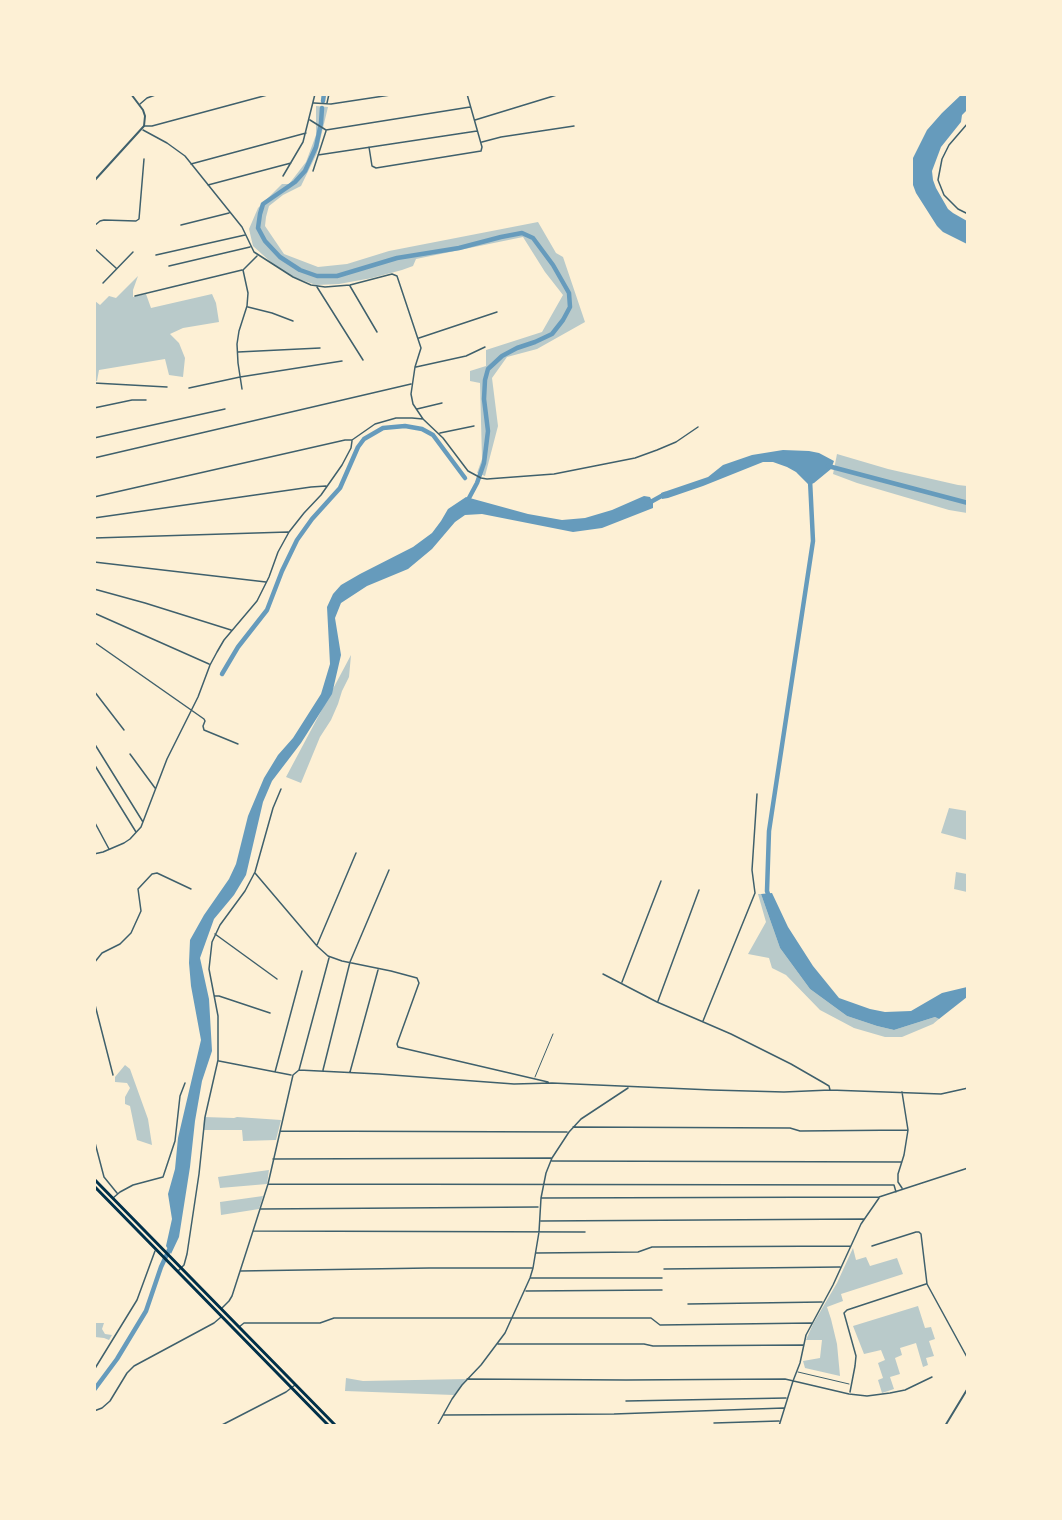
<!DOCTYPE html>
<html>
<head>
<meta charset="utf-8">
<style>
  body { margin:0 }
  #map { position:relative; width:1062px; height:1520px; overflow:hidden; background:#fdf0d5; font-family:"IBM Plex Serif",serif }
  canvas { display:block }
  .frame { position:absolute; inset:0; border:96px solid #fdf0d5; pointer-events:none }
</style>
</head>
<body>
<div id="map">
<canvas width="1062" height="1520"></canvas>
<div class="frame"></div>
</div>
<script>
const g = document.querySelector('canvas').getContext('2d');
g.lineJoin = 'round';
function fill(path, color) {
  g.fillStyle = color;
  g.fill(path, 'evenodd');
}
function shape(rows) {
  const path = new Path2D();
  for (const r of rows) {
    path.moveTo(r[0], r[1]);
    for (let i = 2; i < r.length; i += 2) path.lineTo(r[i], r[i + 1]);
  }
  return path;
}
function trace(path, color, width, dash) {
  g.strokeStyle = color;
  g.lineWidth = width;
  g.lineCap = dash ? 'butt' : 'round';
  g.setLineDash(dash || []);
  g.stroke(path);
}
fill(shape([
  [316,106,328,107,317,153,301,186,283,195,269,206,266,217,265,226,284,254,318,267,347,264,389,251,538,222,556,253,563,257,585,322,537,349,507,357,492,378,498,426,485,476,477,473,482,459,480,383,470,381,470,371,486,366,486,350,542,332,563,295,545,272,523,237,416,259,413,266,402,270,372,278,339,284,316,285,293,277,273,264,253,246,249,229,258,208,282,184,289,184,306,162,316,135],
  [138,276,133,290,133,297,146,294,151,308,212,294,216,303,219,322,183,328,170,334,179,343,185,358,183,377,169,375,165,359,99,370,97,381,95,381,95,301,100,305,109,296,116,298],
  [837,454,888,469,958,485,967,486,967,513,949,510,857,483,833,474],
  [351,655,349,677,342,691,338,704,331,720,320,737,301,783,286,777],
  [949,808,967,811,967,840,941,833],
  [956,872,967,874,967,892,954,889],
  [758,894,761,894,780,948,810,989,847,1016,877,1026,894,1030,935,1017,939,1019,933,1024,902,1037,885,1037,854,1028,820,1010,786,975,772,968,769,958,748,954,766,922],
  [125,1065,130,1069,148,1119,152,1145,137,1140,130,1106,125,1104,125,1097,130,1088,127,1083,115,1082,115,1077],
  [204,1117,234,1118,237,1117,281,1120,276,1140,243,1141,242,1130,203,1130],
  [269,1170,267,1184,220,1188,218,1177],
  [263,1196,259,1209,221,1215,220,1202],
  [853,1248,856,1260,866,1257,870,1266,897,1258,903,1274,841,1294,843,1301,827,1307,831,1319,837,1344,840,1376,805,1368,803,1361,820,1358,822,1340,806,1340,813,1324,837,1283],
  [918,1306,925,1328,931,1327,935,1339,929,1341,934,1356,926,1358,928,1365,923,1367,916,1343,900,1348,902,1355,895,1358,900,1374,890,1377,894,1389,882,1393,878,1380,883,1378,878,1363,885,1360,881,1350,864,1354,853,1326],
  [95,1323,104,1323,102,1329,105,1334,112,1335,109,1340,104,1338,95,1337],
  [346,1378,363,1381,467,1379,454,1395,345,1391]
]), '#b9caca');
fill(shape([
  [962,94,967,95,967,110,962,115,961,122,941,147,932,171,933,180,936,188,948,209,953,213,967,221,967,244,943,232,937,226,916,193,913,185,913,158,927,130,942,113],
  [783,450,809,451,819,453,834,461,831,469,814,483,809,485,796,472,787,467,773,462,763,462,703,486,668,498,662,499,661,493,708,477,723,465,752,455],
  [644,496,650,497,653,503,653,508,602,528,573,532,482,514,465,515,455,522,432,549,408,569,367,586,341,603,335,618,341,655,332,694,301,743,272,781,263,802,246,875,234,895,214,919,200,958,209,999,212,1051,202,1081,195,1121,190,1167,179,1237,171,1254,166,1246,172,1219,168,1194,175,1169,178,1138,201,1040,191,986,189,963,190,940,204,915,229,879,236,864,248,816,264,778,278,755,293,738,321,694,330,664,327,607,333,594,341,585,360,574,413,547,432,533,441,521,448,509,466,497,528,514,562,520,585,518,612,510],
  [772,893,788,927,813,966,839,998,870,1009,885,1012,911,1011,942,993,967,987,967,997,939,1019,935,1017,894,1030,877,1026,847,1016,810,989,780,948,761,894]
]), '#669bbc');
trace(shape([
  [323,101,324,94],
  [322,108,321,123,316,147,305,171,295,182,263,204,260,214,258,228,265,241,280,257,300,270,317,276,337,276,397,258,459,248,501,237,522,233,533,238,553,265,569,293,570,307,563,320,552,334,535,342,517,348,502,356,488,369,485,380,484,399,488,431,484,463,477,483,469,498,469,502],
  [828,466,968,503],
  [647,504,665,494],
  [222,674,238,647,267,610,282,571,297,540,312,519,340,488,358,447,364,439,383,428,405,426,422,429,433,435,465,478],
  [769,897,767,891,769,831,813,541,810,480],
  [94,1390,117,1359,146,1311,161,1267,169,1250]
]), '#669bbc', 4.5);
trace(shape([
  [535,1077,553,1034],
  [968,1242,968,1243],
  [798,1372,849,1384]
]), '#3f606c', 1);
trace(shape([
  [314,103,331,104,397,94],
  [327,103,329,94],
  [140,104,147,98,158,94],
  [310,120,326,130],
  [475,120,560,94],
  [968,123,949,145,942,159,938,180,944,195,958,209,968,214],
  [144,126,152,126,271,94],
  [143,130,167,143,185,156,242,227,254,252,293,277,311,285,325,287,350,285,392,274,397,276,421,348,415,367,411,394,413,404,423,419],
  [326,130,470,107],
  [482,142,501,137,574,126],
  [369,147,372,166,376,168,481,151,482,147,467,94],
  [318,155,477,131],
  [191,164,306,133],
  [313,171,326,131],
  [283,176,303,142,315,94],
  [208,185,291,163],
  [181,225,229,213],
  [94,226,100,221,104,220,136,221,139,219,144,159],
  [94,248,116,268],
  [156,255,245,235],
  [169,266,250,247],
  [103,283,133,252],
  [350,286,377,332],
  [317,287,363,360],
  [135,296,242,270],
  [248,307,272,313,293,321],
  [419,338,497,312],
  [238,352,320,348],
  [416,367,466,356,485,347],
  [94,383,167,387],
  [189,388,240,377,342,361],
  [242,389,238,363,237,344,239,331,247,306,248,293,243,270,257,256],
  [94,408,132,400,146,400],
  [417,409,442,403],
  [440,433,474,426],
  [94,438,225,409],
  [94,458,411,384],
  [94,497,345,440,352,440,375,424,396,418,412,418,423,419,443,438,468,471,481,478,487,479,554,474,635,458,657,450,676,442,698,427],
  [94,518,311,487,326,486],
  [94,538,288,532],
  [94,562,266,582],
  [94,589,145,603,231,630],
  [94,613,209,664],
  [94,642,204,719,205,721,203,726,204,730,238,744],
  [94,691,124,730],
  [94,743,143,822],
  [130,754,155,788],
  [94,764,136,832],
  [94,821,109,849],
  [94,854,103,852,124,843,130,839,141,827,167,759,198,697,210,665,217,652,224,640,257,601,269,577,278,552,289,532,304,513,321,495,342,465,351,448,352,441],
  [255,873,317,946,328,956,342,961,391,971,417,978,419,983,397,1044,398,1047,548,1082],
  [215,934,277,979],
  [317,945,356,853],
  [94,963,102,953,120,944,131,933,141,911,138,889,152,874,157,873,191,889],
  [603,974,657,1002,731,1034,791,1064,824,1083,829,1086,830,1090],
  [622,982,661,881],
  [215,996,219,996,270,1013],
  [94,1001,113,1075],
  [658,1001,699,890],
  [703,1021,755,893,752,870,757,794],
  [219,1061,291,1075],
  [299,1070,379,1074,514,1084,552,1083,712,1090,784,1092,830,1090,941,1094,968,1088],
  [323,1070,350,962,389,870],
  [275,1072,302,971],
  [350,1072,378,970],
  [902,1092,908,1130,904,1155,898,1174,898,1182,902,1188],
  [573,1127,790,1128,800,1131,908,1130],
  [280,1131,567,1132],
  [94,1139,104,1177,117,1193],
  [273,1159,551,1158],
  [552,1161,902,1162],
  [268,1184,894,1185,896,1192],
  [113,1198,120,1192,133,1185,163,1177,175,1141,180,1096,185,1083],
  [541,1198,879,1197,968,1168],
  [261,1209,538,1207],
  [541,1221,864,1219],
  [254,1231,585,1232],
  [872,1246,916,1232,919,1232,921,1234,927,1284,968,1359],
  [536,1253,638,1252,652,1247,851,1246],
  [664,1269,840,1267],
  [178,1271,184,1265,187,1254,199,1174,205,1117,218,1060,218,1016,209,969,212,942,220,925,245,891,255,872,273,808,281,789],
  [240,1271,429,1268,532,1268],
  [531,1278,662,1278],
  [526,1291,662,1290],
  [688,1304,822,1302],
  [222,1308,229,1301,232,1296,253,1231,268,1184,293,1075,299,1070,329,958],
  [239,1327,244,1323,320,1323,334,1318,651,1318,660,1325,812,1323],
  [498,1344,644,1344,653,1346,803,1345],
  [94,1370,137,1300,155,1251],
  [467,1379,626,1380,785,1379,849,1394,867,1396,890,1393,905,1390,932,1377],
  [850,1392,855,1366,856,1356,844,1313,847,1310,926,1284],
  [626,1401,786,1398],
  [94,1411,102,1408,110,1401,127,1373,134,1366,214,1323,221,1317],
  [444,1415,614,1414,784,1408],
  [714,1423,779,1421],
  [220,1426,286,1392,295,1385],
  [437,1426,452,1399,462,1385,481,1365,505,1333,530,1278,533,1268,539,1232,541,1198,546,1173,552,1158,569,1132,581,1119,628,1088],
  [779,1426,793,1381,800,1363,806,1335,833,1285,861,1224,879,1198]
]), '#3f606c', 1.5);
trace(shape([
  [94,181,144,126,145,116,143,110,131,94],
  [945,1426,968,1388]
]), '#3f606c', 2);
trace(shape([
  [94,1179,336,1426],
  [94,1186,329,1426]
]), '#003049', 3);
</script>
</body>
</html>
